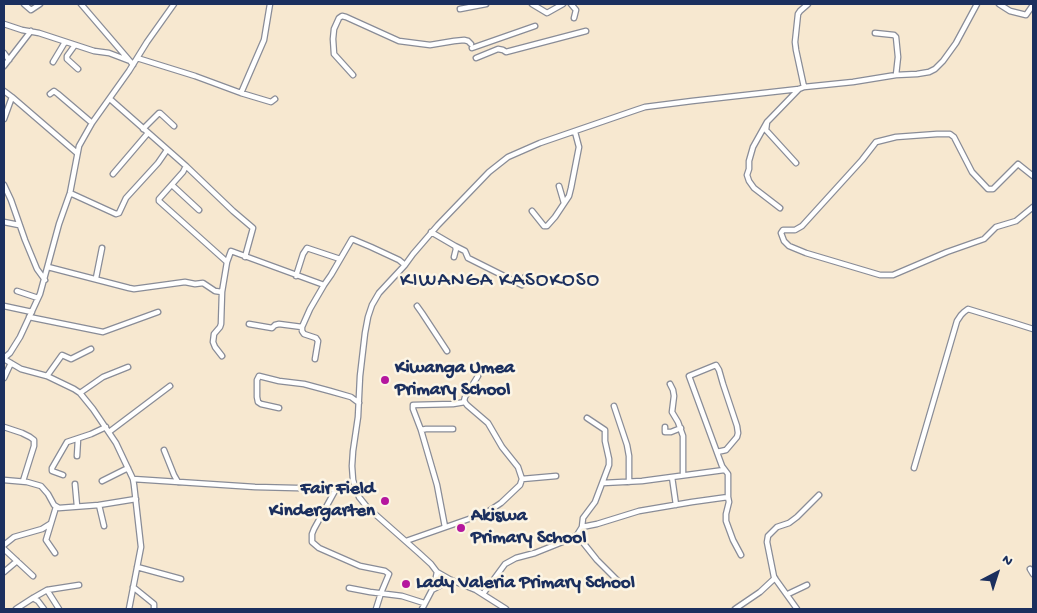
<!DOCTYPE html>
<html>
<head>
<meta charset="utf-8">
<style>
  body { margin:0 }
  #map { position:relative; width:1037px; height:613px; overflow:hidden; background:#f7e8d0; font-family:"Gochi Hand",sans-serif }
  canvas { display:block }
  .frame { position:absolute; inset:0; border:5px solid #1b2f5e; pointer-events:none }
  .north { position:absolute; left:972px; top:548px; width:50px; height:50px; -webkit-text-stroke:4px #fcf5e5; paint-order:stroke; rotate:40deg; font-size:14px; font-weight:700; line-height:20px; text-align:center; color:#1b2f5e }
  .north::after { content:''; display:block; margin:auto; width:18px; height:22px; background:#1b2f5e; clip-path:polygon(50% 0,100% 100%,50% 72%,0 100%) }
</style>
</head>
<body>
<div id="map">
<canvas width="1037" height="613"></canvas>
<div class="frame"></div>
<div class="north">N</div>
</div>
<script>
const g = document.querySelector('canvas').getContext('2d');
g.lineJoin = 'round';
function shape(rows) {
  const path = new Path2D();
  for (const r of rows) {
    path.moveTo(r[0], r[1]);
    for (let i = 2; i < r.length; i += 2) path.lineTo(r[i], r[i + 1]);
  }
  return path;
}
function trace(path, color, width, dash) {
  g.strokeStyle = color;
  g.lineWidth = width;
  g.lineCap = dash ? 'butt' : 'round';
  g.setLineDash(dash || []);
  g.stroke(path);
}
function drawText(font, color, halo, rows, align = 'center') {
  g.font = font + ' "Gochi Hand",sans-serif';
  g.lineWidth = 5;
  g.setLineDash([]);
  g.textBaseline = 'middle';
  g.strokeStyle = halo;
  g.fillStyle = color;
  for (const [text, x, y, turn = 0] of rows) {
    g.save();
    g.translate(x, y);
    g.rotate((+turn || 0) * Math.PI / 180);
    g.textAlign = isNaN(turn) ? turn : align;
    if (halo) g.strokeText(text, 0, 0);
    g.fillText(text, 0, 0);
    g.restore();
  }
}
const minor = shape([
  [24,4,31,10,40,4],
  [81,4,129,60],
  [532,4,547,13,563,4],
  [571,4,576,10,574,18],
  [999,4,1010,11,1026,15,1033,5],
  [460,9,486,4],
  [4,24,22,30,39,33,94,51,109,53,130,61,133,65],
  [875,33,894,35,896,37,898,57,896,75],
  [75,45,67,56,67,59,78,69],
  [472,48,535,26],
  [4,53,9,60],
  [137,58,195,76,241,93,271,102,275,99],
  [476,58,498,49,503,50,506,52,586,31],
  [53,62,65,42],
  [4,66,31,31],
  [353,75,334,54,333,39,334,29,339,18,342,16,346,17,399,41,430,45,454,41,464,40,468,41,471,44],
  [804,87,796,50,795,42,798,14,800,11,808,4],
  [4,91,12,97,77,153],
  [241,93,264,40,270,4],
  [50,94,54,91,58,94,92,123],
  [110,99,186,166,233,211,253,228,245,257],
  [4,119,12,97],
  [767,122,753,147,749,161,749,169,747,175,749,181,754,188,780,208],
  [143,129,159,113,160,113,174,126],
  [796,163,766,130,767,122,769,120,799,89],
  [186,166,183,172,159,199,159,201,227,262,231,251,324,285,331,275,352,239,371,247,399,260,405,265],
  [113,174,148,133],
  [1033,176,1018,164,993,189,988,189,972,172,954,137,950,134,937,134,896,137,876,142,862,160,802,226,795,230,783,230,781,233,784,241,789,246,806,253,880,275,893,275,947,252,984,239,996,227,1016,221,1033,207],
  [4,185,11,200,25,240,37,269,45,280],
  [172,185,199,210],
  [559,186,564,203],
  [70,193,116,214,119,213,126,198,158,163,167,150],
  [532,211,544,226,547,226,555,217,569,196,571,188,579,147,575,132],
  [4,222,19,225],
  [431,232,455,246,456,249,454,257],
  [455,246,465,251,468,258,522,285,525,277],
  [48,267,129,288,134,289,185,282,195,284,203,283,215,291,222,292],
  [296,276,303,254,307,248,340,259],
  [96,278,102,248],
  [17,291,38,298],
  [4,306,32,312],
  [417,306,422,313,447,351],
  [29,317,103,332,158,312],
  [249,324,272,328,275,325,279,324,302,327,310,309,324,285],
  [302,327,302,331,304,334,316,338,318,341,315,359],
  [222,356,215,347,213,342,214,334,220,327,221,324,222,292,227,262],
  [4,358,10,353,20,337,40,294,59,224,70,193,79,146,92,123,129,71,147,42,174,4],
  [4,359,21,369,47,376,74,389,80,393,93,409,116,443,133,479,134,485,141,547,129,609],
  [47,376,62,355,71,359,91,349],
  [4,378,11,363],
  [670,384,673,390,674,396,672,412,678,422,683,436,683,475],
  [80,393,103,377,128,367],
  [614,406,627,445,629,456,629,482],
  [279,408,261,404,258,402,257,397,257,380,259,376,279,381,304,384,330,391,351,397,359,403],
  [4,427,22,433,30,437,34,440,34,446,23,481],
  [665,427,665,432,671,432,681,428],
  [421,430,413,409,413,405,453,404,465,402],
  [109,432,170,386],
  [164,450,174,475,178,482],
  [717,452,726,450,737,437,738,433,737,426,723,384,719,370,716,365,689,376,722,466,728,474,728,497,729,502,726,514,726,521,733,540,741,555],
  [77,456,78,439],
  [914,468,957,321,961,315,964,312,968,309,1014,323,1033,329],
  [63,475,52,471,52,468,67,442,91,434,106,427],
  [672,477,676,505],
  [133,479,255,487,336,489,356,489],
  [522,479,556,476],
  [4,480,27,482,41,486,48,494,54,505,59,508,99,505,136,499],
  [102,481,128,468],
  [603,483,642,481,724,470],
  [75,484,77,506],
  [336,489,314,529,312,534,312,542,319,548,360,566,385,571,389,574,381,593,376,609],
  [99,505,104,526],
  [445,527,437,485,421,430,426,429,453,429],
  [582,527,583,518,595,502,609,465,609,459,605,441,605,430,587,418],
  [577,535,597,560,618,581],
  [406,541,486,513,501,503,520,485,522,479,518,467,502,447,488,423,467,405,464,401,465,397,478,376],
  [4,545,14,537,42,529,50,524],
  [4,549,33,576],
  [55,553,46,540,56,507],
  [137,567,181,579],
  [1030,569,1033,574],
  [4,572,17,561],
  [437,572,451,580,476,590,506,609],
  [133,587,154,604,154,609],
  [349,588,370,592,402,596,424,603],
  [47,590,59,609],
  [432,590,451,580],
  [483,594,505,564,516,558,535,553,570,539,577,535,582,527,597,524,639,511,692,502,728,497],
  [788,594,807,585],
  [33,598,38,601,44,609],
  [16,609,33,598,47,590,79,585],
  [422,609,432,590,435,582,437,572,431,564,419,553,367,507,359,497,356,489,353,480,352,466,353,451,358,417,360,376,365,333,368,317,372,305,379,293,405,265,413,254,438,225,489,172,508,157,540,143,636,110,645,107,692,101,799,89,804,87,853,82,896,75,917,74,929,72,935,69,943,61,956,43,977,4],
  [735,609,760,592,775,578],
  [797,609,774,577,767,542,768,536,777,527,789,523,797,517,819,495]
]);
trace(minor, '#898c97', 7);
trace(minor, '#fff', 4.5);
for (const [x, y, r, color] of [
  [385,380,5,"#b5179e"],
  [385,501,5,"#b5179e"],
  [461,528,5,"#b5179e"],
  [406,584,5,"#b5179e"]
]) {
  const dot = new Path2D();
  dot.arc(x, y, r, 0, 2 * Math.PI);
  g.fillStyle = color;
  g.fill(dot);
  trace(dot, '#fcf5e5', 2);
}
drawText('bold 19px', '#1b2f5e', '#fcf5e5', [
  ["Kiwanga Umea",395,369],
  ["Primary School",395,391],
  ["Fair Field",375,490,"right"],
  ["Kindergarten",375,512,"right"],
  ["Akiswa",471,517],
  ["Primary School",471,539],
  ["Lady Valeria Primary School",416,584]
], 'left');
g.letterSpacing = '1px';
drawText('21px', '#1b2f5e', '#fcf5e5', [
  ["KIWANGA KASOKOSO",500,282]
]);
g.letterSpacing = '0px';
</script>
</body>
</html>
